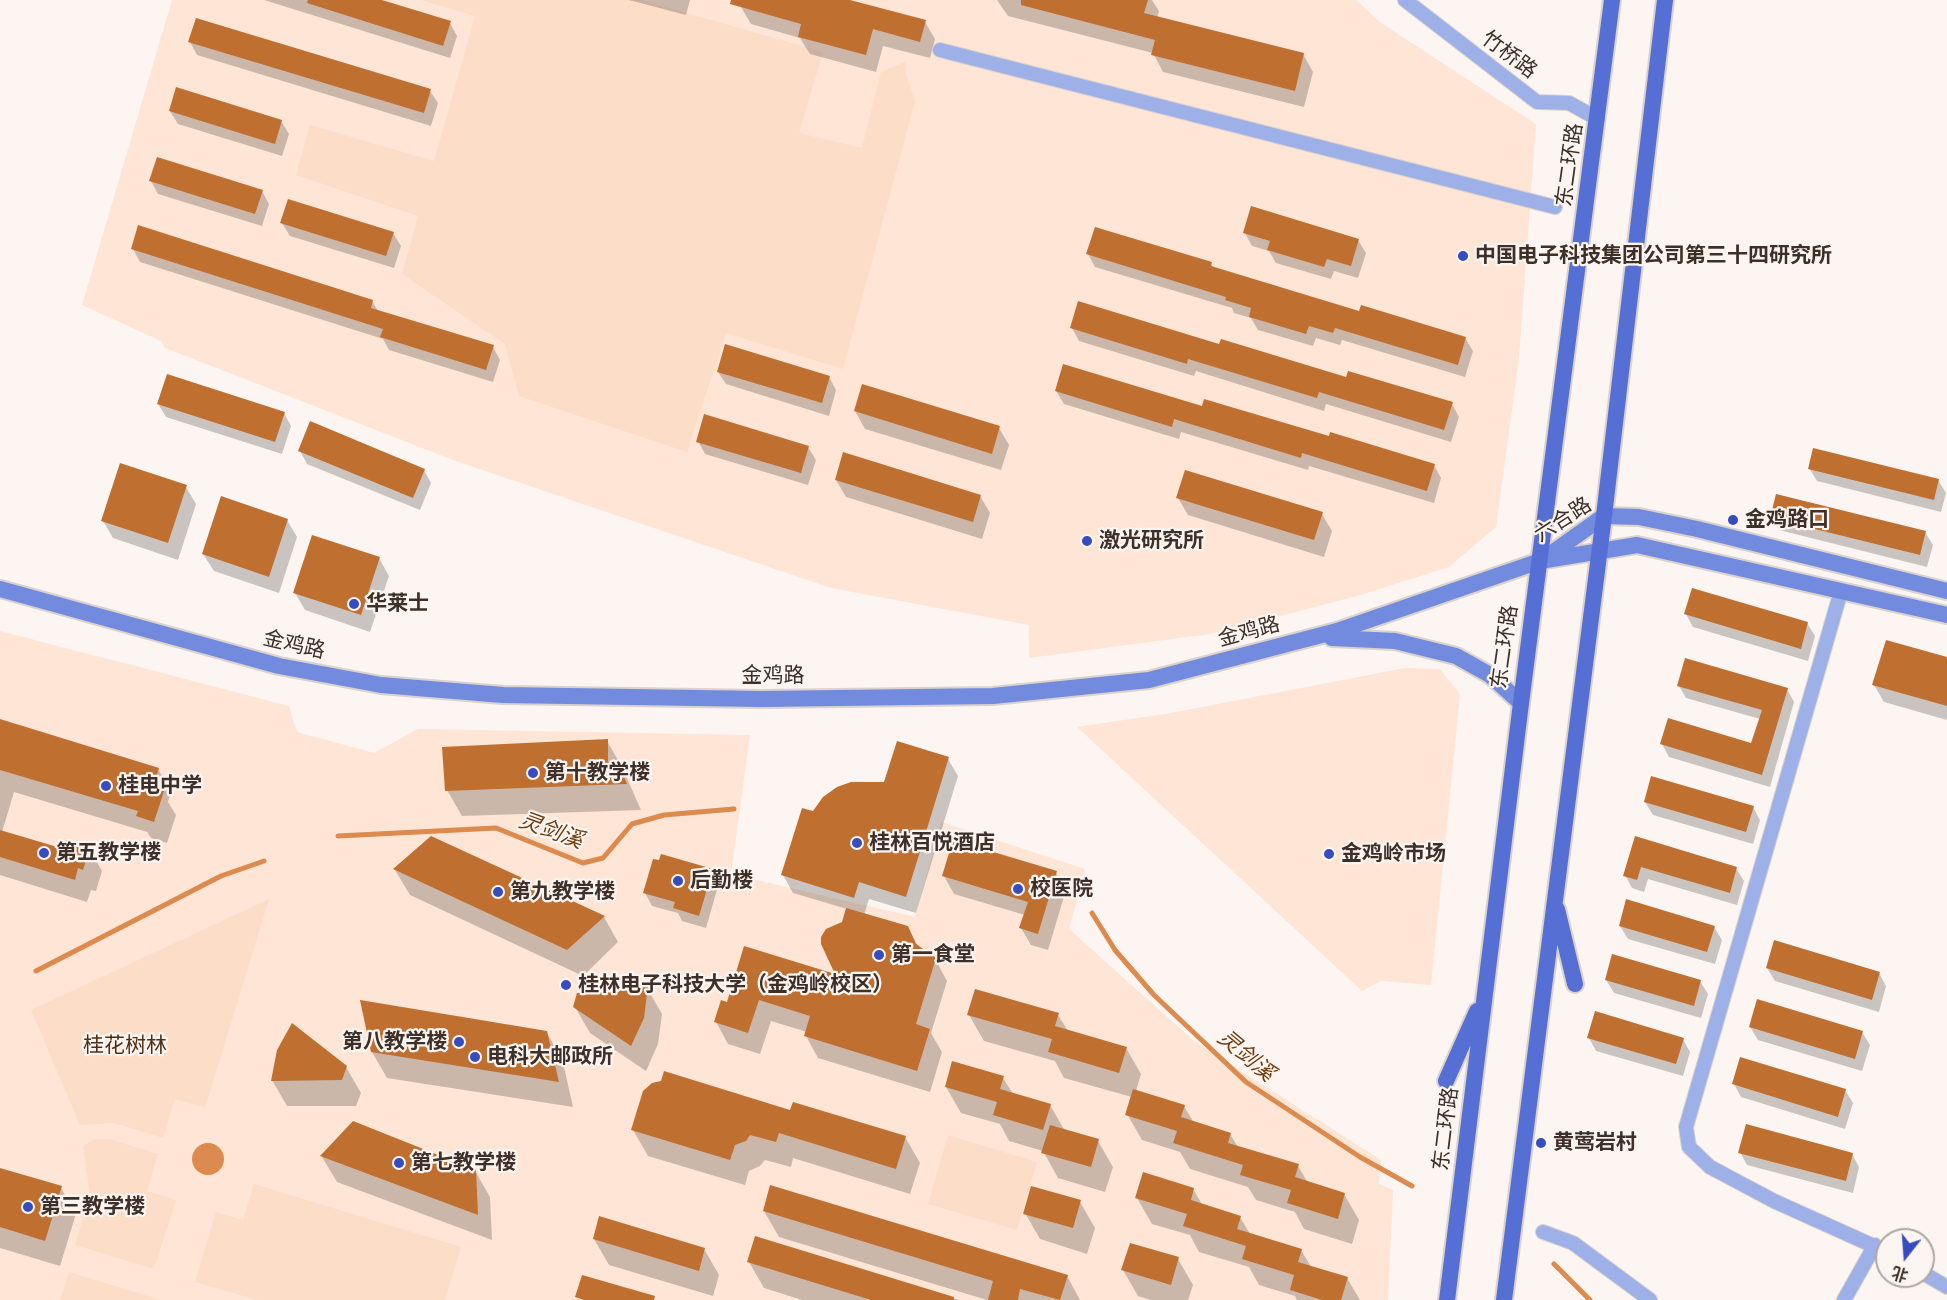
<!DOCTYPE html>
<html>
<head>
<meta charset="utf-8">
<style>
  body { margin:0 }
  #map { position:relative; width:1947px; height:1300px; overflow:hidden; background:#fdf5f1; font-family:"Work Sans","Noto Sans SC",sans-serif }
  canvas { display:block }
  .north { position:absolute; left:1875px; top:1228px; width:60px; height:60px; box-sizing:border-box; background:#fdf5f1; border:2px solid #b1a6a1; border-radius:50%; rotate:197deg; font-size:16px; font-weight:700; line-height:24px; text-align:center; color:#3e3028 }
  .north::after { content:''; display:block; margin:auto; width:21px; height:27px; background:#374cbe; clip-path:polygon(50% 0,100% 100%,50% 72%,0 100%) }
</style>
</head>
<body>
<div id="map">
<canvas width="1947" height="1300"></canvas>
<div class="north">北</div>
</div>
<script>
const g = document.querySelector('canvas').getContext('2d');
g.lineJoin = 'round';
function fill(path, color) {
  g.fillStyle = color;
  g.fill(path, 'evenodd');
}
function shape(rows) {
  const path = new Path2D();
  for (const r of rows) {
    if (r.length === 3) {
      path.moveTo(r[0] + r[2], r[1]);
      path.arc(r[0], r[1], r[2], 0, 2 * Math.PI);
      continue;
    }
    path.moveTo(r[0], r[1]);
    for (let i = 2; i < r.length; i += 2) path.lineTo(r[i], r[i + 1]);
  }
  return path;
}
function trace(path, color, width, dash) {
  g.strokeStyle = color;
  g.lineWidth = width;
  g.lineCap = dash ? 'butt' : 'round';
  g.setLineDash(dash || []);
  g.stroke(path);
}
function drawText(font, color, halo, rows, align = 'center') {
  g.font = font + ' "Work Sans","Noto Sans SC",sans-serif';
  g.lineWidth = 4.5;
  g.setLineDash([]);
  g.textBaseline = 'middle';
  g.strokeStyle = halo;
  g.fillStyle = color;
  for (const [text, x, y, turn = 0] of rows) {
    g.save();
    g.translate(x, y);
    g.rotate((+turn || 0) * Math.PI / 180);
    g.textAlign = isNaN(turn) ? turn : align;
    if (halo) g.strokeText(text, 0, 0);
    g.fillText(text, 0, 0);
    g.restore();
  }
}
fill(shape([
  [172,0,1356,0,1381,23,1536,124,1519,358,1496,527,1449,567,1357,596,1210,634,1029,658,1029,625,831,588,453,460,165,348,161,341,82,305],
  [0,631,289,706,297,732,374,753,418,729,750,735,731,874,915,917,941,822,1085,869,1069,929,1194,1041,1381,1160,1379,1184,1393,1190,1388,1300,0,1300],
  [1405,668,1440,669,1460,694,1431,985,1381,981,1362,991,1077,727,1171,713]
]), '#fee5d5');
fill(shape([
  [421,0,641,0,823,52,799,133,862,148,881,72,905,62,906,75,915,101,843,369,726,333,687,452,519,396,505,344,402,274,418,216,296,175,310,125,434,161,475,16],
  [269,899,205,1108,175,1099,163,1138,114,1123,80,1125,31,1010],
  [948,1135,1037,1162,1017,1230,928,1204],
  [94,1139,109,1139,158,1154,147,1191,176,1200,154,1269,75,1245,90,1196,83,1146],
  [254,1184,461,1247,445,1300,257,1300,195,1282,216,1212,243,1220],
  [69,1272,161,1300,60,1300]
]), '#fcddc8');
fill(shape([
  [208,1159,16]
]), '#dc8a4d');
fill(shape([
  [264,0,376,0,450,23,457,36,450,58],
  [629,0,690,0,686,15],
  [743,0,845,0,925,22,935,39,930,58,883,46,876,72,810,54,800,38,751,24,741,7],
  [997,0,1152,0,1159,11,1157,18,1303,54,1313,72,1304,107,1163,72,1153,53,1008,16],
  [190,42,430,91,438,103,431,126,197,55],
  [170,111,281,121,289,134,282,156,178,124],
  [151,181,262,191,269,204,262,226,158,194],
  [282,223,393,233,401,246,394,268,290,236],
  [1245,233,1358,240,1366,253,1358,278,1334,271,1331,279,1276,263,1269,251,1252,246],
  [133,249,372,301,378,311,493,347,500,360,493,382,389,350,383,339,140,262],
  [1088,254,1211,264,1214,269,1360,313,1465,338,1473,351,1465,377,1342,340,1340,345,1316,338,1313,346,1258,330,1251,318,1234,313,1232,308,1095,267],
  [1072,328,1220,346,1452,404,1459,417,1451,442,1326,404,1324,411,1196,371,1194,376,1079,341],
  [718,372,829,377,836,390,829,416,726,384],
  [1056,391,1203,408,1434,465,1441,478,1434,503,1309,466,1308,470,1181,432,1179,439,1064,404],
  [158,404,284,413,291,426,282,454,166,417],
  [855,411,999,428,1009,445,1001,470,865,429],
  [698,441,808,447,816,460,808,485,705,454],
  [300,451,424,470,431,483,420,510,307,464],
  [1809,468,1938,480,1946,493,1941,512,1817,481],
  [836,480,980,496,990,513,982,539,846,497],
  [186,487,196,504,178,560,113,538,103,521],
  [1178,498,1322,514,1332,531,1324,557,1188,515],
  [1772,517,1925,532,1933,545,1927,567,1779,530],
  [287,520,297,537,279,593,214,571,203,554],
  [379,558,389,576,370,632,305,610,295,593],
  [1686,614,1807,623,1815,636,1808,661,1693,627],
  [1947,659,1947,720,1884,702,1874,685],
  [1679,686,1787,689,1794,702,1770,787,1669,757,1662,744,1752,745,1760,719,1686,698],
  [0,721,158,769,171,791,168,802,176,815,167,843,151,838,147,832,14,792,2,832,65,851,89,849,102,871,96,891,91,890,87,902,0,875],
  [607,741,622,767,641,810,462,816,447,790],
  [948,759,958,776,916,913,869,899,864,915,907,927,919,948,935,959,947,981,931,1033,942,1052,930,1092,818,1058,806,1036,807,1032,771,1021,760,1054,728,1044,716,1022,728,1004,838,976,843,923,847,909,793,893,783,875,814,813],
  [1645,802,1753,807,1760,820,1753,844,1653,815],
  [1636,838,1736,868,1744,881,1737,905,1648,879,1644,892,1632,888,1625,875],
  [395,870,604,917,618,942,583,976,410,895],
  [712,870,719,883,706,928,682,921,678,913,652,906,645,893],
  [1056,873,1066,890,1048,950,1031,945,1021,928,1025,915,954,894,944,876],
  [1620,926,1714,927,1722,940,1715,964,1628,939],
  [1767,968,1879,973,1886,986,1879,1012,1775,981],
  [1606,980,1700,981,1708,994,1701,1018,1614,993],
  [647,988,662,1014,658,1044,646,1071,590,1033,575,1007],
  [969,1015,1058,1015,1068,1031,1126,1048,1141,1074,1136,1091,1184,1106,1194,1123,1230,1134,1238,1147,1298,1166,1308,1183,1344,1194,1359,1220,1352,1244,1304,1229,1295,1212,1256,1200,1248,1187,1190,1169,1180,1152,1142,1140,1127,1114,1132,1097,1064,1078,1055,1061,984,1041],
  [1750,1027,1862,1032,1870,1045,1862,1071,1758,1040],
  [546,1032,562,1058,573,1107,387,1078,372,1052],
  [1589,1038,1683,1039,1690,1052,1683,1076,1596,1051],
  [346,1067,361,1093,356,1106,287,1106,272,1080],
  [1003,1078,1013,1094,1050,1105,1065,1131,1098,1141,1113,1167,1105,1192,1058,1178,1043,1151,1009,1141,1000,1124,961,1113,946,1087],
  [1734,1084,1845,1090,1853,1103,1845,1129,1741,1097],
  [791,1112,905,1137,920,1163,910,1194,793,1158,791,1167,765,1160,760,1166,749,1171,745,1185,648,1156,633,1130],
  [1740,1152,1852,1154,1859,1167,1853,1193,1747,1165],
  [322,1157,475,1171,490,1197,492,1240,337,1182],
  [0,1169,61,1188,76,1214,60,1266,0,1248],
  [1193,1189,1203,1206,1240,1217,1250,1234,1301,1250,1311,1267,1347,1278,1360,1300,1297,1300,1295,1296,1259,1285,1249,1267,1199,1252,1190,1235,1152,1224,1137,1198],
  [1080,1202,1095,1228,1087,1254,1040,1239,1025,1213],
  [764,1211,1067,1276,1080,1300,987,1300,779,1237],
  [756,1238,959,1300,802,1300,764,1288,749,1262],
  [594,1239,704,1249,719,1275,713,1296,609,1265],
  [1178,1259,1193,1285,1188,1300,1151,1300,1138,1296,1123,1270]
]), '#0003');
trace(shape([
  [338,836,496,828,583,863,603,858,632,824,664,815,734,809],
  [1092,913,1115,950,1154,995,1246,1082,1360,1157,1412,1186],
  [36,971,221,876,264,861],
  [1554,1264,1590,1300]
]), '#dc8a4d', 5);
fill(shape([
  [308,0,382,0,451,21,443,46,307,3],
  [731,0,850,0,926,20,920,42,873,29,866,55,798,37,801,24,730,4],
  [1021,0,1148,0,1144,13,1304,53,1295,91,1151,55,1155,40,1021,5],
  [196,18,431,89,424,113,188,42],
  [176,87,282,120,275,144,169,111],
  [157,157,263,190,255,214,149,181],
  [288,199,394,232,386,256,280,223],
  [1251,206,1359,239,1351,266,1327,259,1324,267,1267,250,1270,241,1243,233],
  [138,225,373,300,371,308,494,345,486,370,380,337,383,329,131,249],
  [1095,227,1212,262,1211,266,1359,311,1361,305,1466,337,1458,365,1335,328,1333,333,1309,326,1306,334,1249,317,1251,308,1225,300,1226,297,1086,254],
  [1078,301,1219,344,1221,339,1346,377,1348,371,1453,402,1444,430,1319,392,1317,398,1188,359,1187,364,1070,328],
  [725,344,830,376,822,403,717,372],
  [1063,364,1202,406,1204,399,1329,436,1330,432,1435,464,1427,491,1302,453,1301,458,1174,419,1172,427,1055,391],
  [167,374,285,412,275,442,157,404],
  [862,384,1000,426,992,454,854,411],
  [704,414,809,446,801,473,696,442],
  [310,421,425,469,413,498,298,451],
  [1813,448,1939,479,1934,500,1808,469],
  [843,452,981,495,973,522,835,480],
  [120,463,187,485,168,543,101,521],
  [1185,470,1323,512,1314,540,1176,498],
  [1776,494,1926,531,1920,555,1770,518],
  [221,496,288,519,269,577,202,554],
  [312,535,380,557,361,615,293,593],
  [1692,588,1808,622,1801,649,1684,614],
  [1886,640,1947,657,1947,706,1872,685],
  [1685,658,1788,688,1762,775,1660,744,1668,718,1751,743,1762,710,1677,686],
  [0,719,159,768,153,788,164,791,154,822,136,816,138,811,0,770],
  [608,739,608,762,618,762,627,784,445,791,442,747],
  [897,741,949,757,906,897,859,882,854,898,781,875,802,808,813,811,823,797,837,787,851,782,884,782],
  [1651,776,1754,806,1746,832,1644,802],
  [0,830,64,849,66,840,90,847,83,870,78,868,75,880,0,857],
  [431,836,605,916,567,950,393,869],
  [1635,836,1737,867,1730,893,1641,867,1637,880,1623,876],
  [953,840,1057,871,1038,934,1019,928,1028,902,942,876],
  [661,854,713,869,699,916,673,908,675,902,643,893,653,859,659,860],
  [1626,899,1715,926,1707,952,1619,926],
  [846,908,908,926,916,944,936,958,916,1024,930,1029,917,1071,804,1036,810,1016,759,1000,748,1033,714,1022,721,1000,727,1002,744,946,835,974,821,944,821,937,826,929,842,922],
  [1774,940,1880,972,1872,1000,1766,968],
  [1612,954,1701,980,1694,1006,1605,980],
  [648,986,644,1018,631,1046,573,1007,577,993],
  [975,989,1059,1013,1055,1026,1127,1047,1119,1073,1048,1052,1052,1039,967,1015],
  [1757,999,1863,1031,1855,1059,1749,1027],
  [360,1000,547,1031,559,1082,371,1052],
  [1595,1011,1684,1038,1676,1064,1587,1038],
  [292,1023,347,1066,342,1080,271,1081,277,1050],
  [1740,1057,1846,1089,1838,1117,1732,1084],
  [952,1061,1004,1076,1000,1089,1051,1104,1043,1130,993,1115,997,1102,945,1087],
  [664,1071,790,1110,793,1102,906,1136,896,1169,779,1133,776,1142,750,1135,746,1141,735,1145,730,1160,631,1130,643,1091,652,1083,661,1081],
  [1133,1089,1185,1105,1181,1117,1231,1133,1228,1143,1299,1164,1295,1177,1345,1193,1338,1219,1287,1203,1291,1190,1240,1175,1243,1165,1173,1143,1177,1131,1125,1115],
  [353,1121,476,1170,478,1215,320,1156],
  [1746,1124,1853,1153,1846,1181,1738,1153],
  [1050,1125,1099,1139,1091,1167,1041,1153],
  [0,1168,62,1186,45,1241,0,1227],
  [1143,1172,1194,1188,1191,1200,1241,1216,1237,1229,1302,1249,1298,1262,1348,1277,1341,1300,1322,1300,1290,1290,1294,1275,1242,1259,1246,1246,1183,1226,1187,1214,1135,1198],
  [770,1185,1068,1275,1060,1300,1020,1289,1018,1300,988,1300,993,1281,763,1211],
  [1031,1186,1081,1200,1073,1228,1023,1214],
  [599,1216,705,1248,699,1271,593,1239],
  [755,1236,954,1297,954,1300,871,1300,747,1262],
  [1130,1243,1179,1257,1171,1285,1121,1270],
  [582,1275,655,1296,654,1300,584,1300,575,1297]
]), '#bf6f30');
const minor = shape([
  [1405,0,1537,102,1569,103,1598,119],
  [940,50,1555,207],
  [1841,591,1686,1127,1689,1147,1710,1167,1774,1201,1887,1252],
  [1543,1232,1573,1243,1650,1300],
  [1923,1273,1947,1287],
  [1844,1300,1875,1245]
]);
const secondary = shape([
  [1545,558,1604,516,1639,517,1697,529,1947,591],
  [0,589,279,666,381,685,503,695,762,699,993,696,1149,680,1337,631,1540,561,1637,545,1947,615],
  [1332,638,1395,641,1456,656,1490,675,1521,703]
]);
const primary = shape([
  [1557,909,1575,984],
  [1446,1081,1477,1011],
  [1447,1300,1521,703,1612,0],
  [1504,1300,1604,516,1665,0]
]);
trace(minor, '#dbd2cd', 16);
trace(secondary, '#dbd2cd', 20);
trace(primary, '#dbd2cd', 20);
trace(minor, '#9db0e8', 14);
trace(secondary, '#728bde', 16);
trace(primary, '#556fd5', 16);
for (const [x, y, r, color] of [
  [1463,256,6,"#374cbe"],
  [1733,520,6,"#374cbe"],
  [1087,541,6,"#374cbe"],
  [354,604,6,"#374cbe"],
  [533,773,6,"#374cbe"],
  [106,786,6,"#374cbe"],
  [857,843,6,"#374cbe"],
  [44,853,6,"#374cbe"],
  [1329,854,6,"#374cbe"],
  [678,881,6,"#374cbe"],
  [1018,889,6,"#374cbe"],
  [498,892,6,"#374cbe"],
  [879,955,6,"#374cbe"],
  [566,985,6,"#374cbe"],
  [459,1042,6,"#374cbe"],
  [475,1057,6,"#374cbe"],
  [1541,1143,6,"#374cbe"],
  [399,1163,6,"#374cbe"],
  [28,1207,6,"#374cbe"]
]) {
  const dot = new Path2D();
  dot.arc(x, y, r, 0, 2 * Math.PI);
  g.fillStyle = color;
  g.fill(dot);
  trace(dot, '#fdf5f1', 2);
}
drawText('21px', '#3e3028', '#fdf5f1', [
  ["竹桥路",1509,55,37],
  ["东二环路",1570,165,-82],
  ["六合路",1563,520,-33],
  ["金鸡路",1249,632,-15],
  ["金鸡路",294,645,13],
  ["东二环路",1505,647,-82],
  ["金鸡路",773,676],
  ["东二环路",1446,1129,-83]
]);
drawText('bold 21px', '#3e3028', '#fdf5f1', [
  ["中国电子科技集团公司第三十四研究所",1475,256],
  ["金鸡路口",1745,520],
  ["激光研究所",1099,541],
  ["华莱士",366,604],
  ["第十教学楼",545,773],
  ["桂电中学",118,786],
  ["桂林百悦酒店",869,843],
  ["第五教学楼",56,853],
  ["金鸡岭市场",1341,854],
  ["后勤楼",690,881],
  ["校医院",1030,889],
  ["第九教学楼",510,892],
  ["第一食堂",891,955],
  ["桂林电子科技大学（金鸡岭校区）",578,985],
  ["第八教学楼",447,1042,"right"],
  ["电科大邮政所",487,1057],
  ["黄莺岩村",1553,1143],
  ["第七教学楼",411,1163],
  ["第三教学楼",40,1207]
], 'left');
drawText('21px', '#502e15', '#fdf5f1', [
  ["桂花树林",125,1046]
]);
drawText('italic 22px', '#713b0c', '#fdf5f1', [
  ["灵剑溪",551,831,20],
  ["灵剑溪",1246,1056,40]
]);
</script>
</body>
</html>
